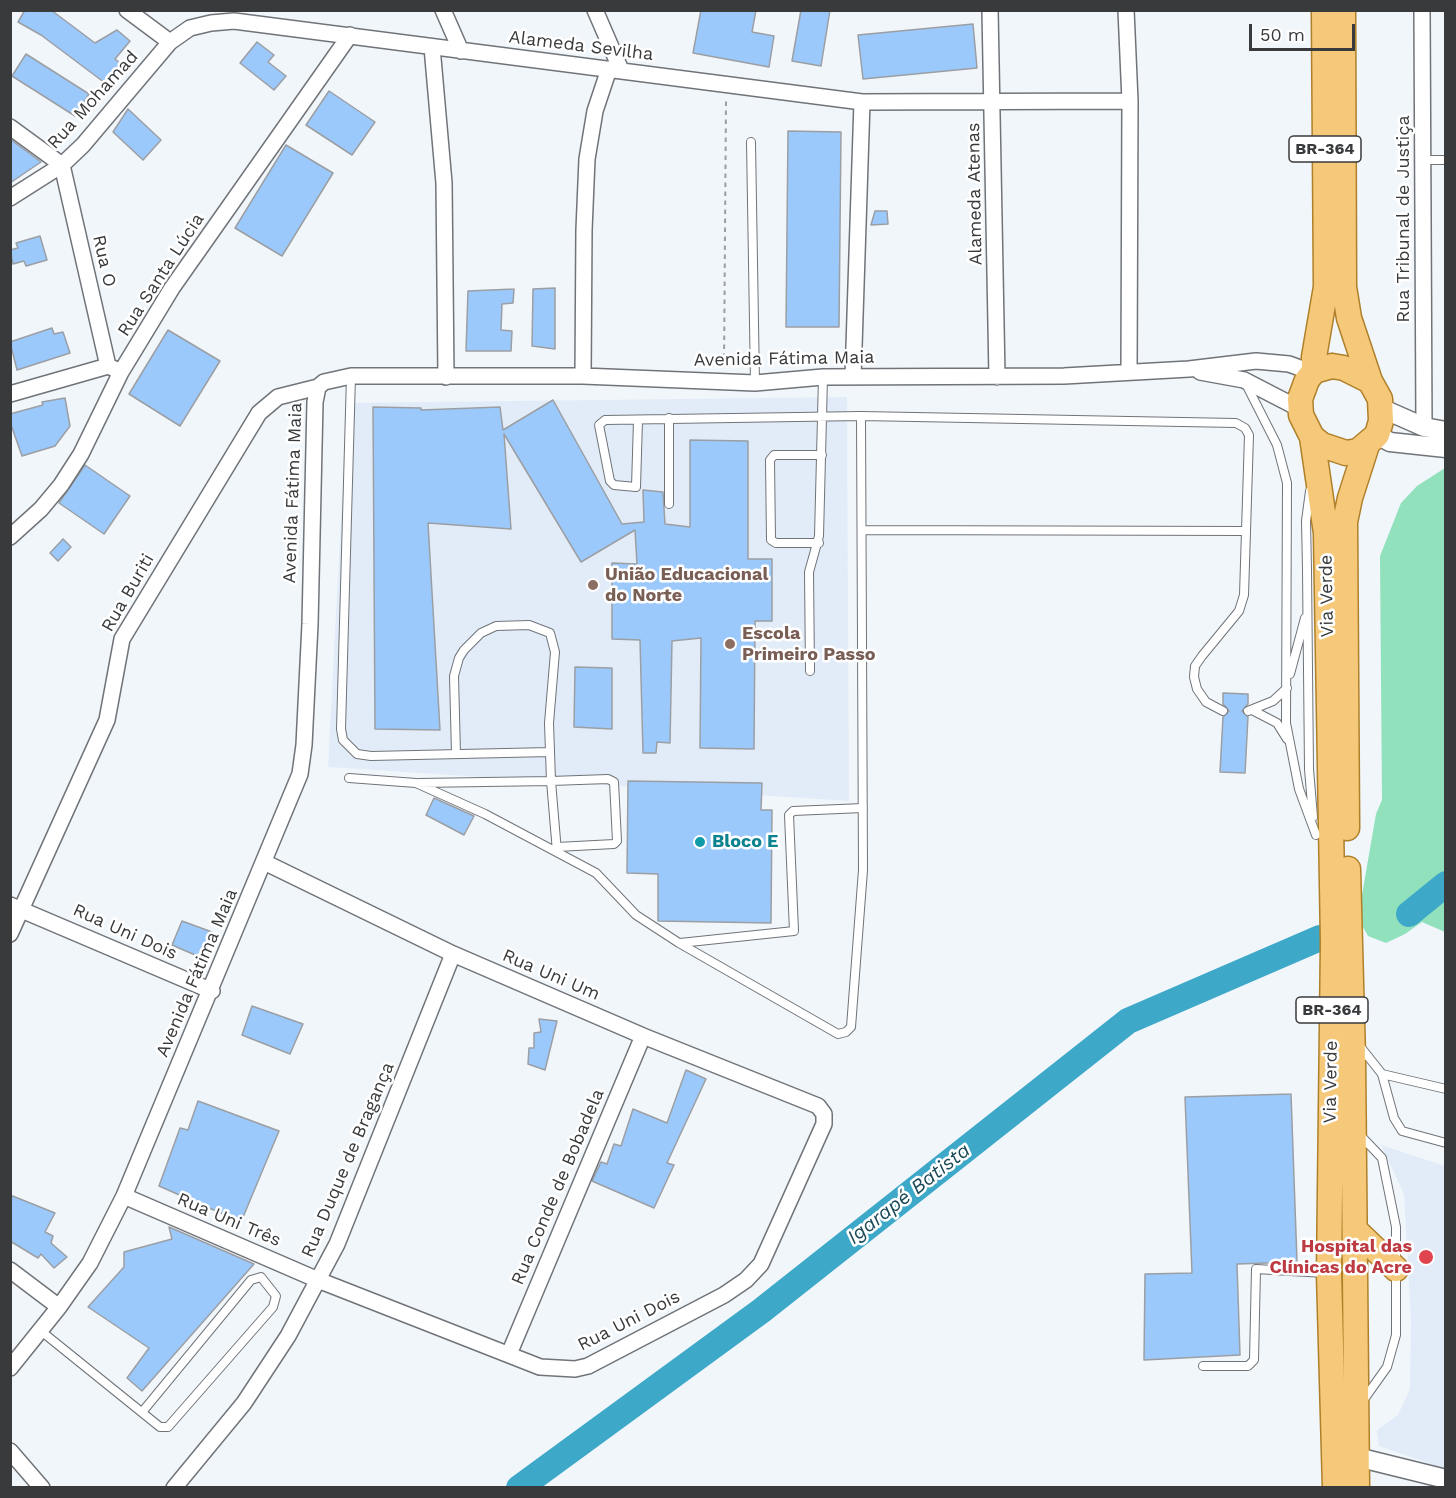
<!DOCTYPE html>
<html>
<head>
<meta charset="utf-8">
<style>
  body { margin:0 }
  #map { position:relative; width:1456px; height:1498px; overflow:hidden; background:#f1f6fb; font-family:"Work Sans",sans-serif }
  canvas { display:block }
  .frame { position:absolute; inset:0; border:12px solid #383a3c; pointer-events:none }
  .scale { position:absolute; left:1249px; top:24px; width:106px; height:27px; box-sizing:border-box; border:3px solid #383a3c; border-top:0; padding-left:8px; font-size:18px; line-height:21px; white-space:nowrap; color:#383a3c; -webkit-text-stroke:4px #fff; paint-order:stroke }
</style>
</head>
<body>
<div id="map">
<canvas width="1456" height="1498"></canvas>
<div class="frame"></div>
<div class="scale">50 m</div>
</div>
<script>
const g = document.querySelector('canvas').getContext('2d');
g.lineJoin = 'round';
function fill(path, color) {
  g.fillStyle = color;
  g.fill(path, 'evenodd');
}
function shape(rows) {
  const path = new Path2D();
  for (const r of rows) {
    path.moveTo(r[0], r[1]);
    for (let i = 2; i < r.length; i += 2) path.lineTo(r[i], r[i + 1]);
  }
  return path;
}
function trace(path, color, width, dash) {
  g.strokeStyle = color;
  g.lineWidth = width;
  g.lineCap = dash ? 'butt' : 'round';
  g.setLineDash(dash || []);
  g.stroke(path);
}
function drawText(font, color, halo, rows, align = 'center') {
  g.font = font + ' "Work Sans",sans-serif';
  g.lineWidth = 5;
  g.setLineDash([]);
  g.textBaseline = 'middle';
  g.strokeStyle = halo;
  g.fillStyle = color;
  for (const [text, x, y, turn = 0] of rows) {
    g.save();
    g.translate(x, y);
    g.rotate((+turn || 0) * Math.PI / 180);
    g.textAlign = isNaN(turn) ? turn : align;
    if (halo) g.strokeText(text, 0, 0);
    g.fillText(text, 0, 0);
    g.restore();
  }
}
fill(shape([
  [847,397,849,801,328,767,347,403],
  [1381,1145,1445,1166,1445,1469,1379,1446,1377,1430,1398,1415,1410,1389,1411,1320,1404,1194]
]), '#e2ecf8');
fill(shape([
  [1445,468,1445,932,1422,922,1405,934,1386,943,1368,936,1358,918,1376,814,1382,800,1380,556,1401,503,1417,486]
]), '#90e1bc');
trace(shape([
  [1409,914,1446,884],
  [519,1488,761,1311,1128,1021,1320,938]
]), '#3da8c8', 26);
const building = shape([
  [25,10,51,10,95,43,117,30,130,41,115,59,124,66,109,86,41,35,18,22,25,10],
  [701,10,756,10,752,32,774,36,769,67,693,53,701,10],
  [801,10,830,10,821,66,792,61,801,10],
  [973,24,977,68,863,79,858,35,973,24],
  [257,42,274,55,268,62,286,76,274,90,240,63,257,42],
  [26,54,89,94,75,116,12,76,26,54],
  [329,91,375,122,352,155,306,125,329,91],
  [128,109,161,140,143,160,113,132,128,109],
  [788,131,841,132,839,327,786,327,788,131],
  [10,139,41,162,10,183,10,139],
  [286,145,333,173,282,256,235,228,286,145],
  [875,211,887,211,888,224,871,225,875,211],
  [40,236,47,260,26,266,24,261,13,264,10,250,18,248,16,243,40,236],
  [555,288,555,349,532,346,533,289,555,288],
  [514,289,513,303,502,304,501,330,512,331,511,351,466,351,468,291,514,289],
  [52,328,54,334,63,332,70,353,17,370,10,342,52,328],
  [168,330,220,361,180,426,129,394,168,330],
  [65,398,70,426,55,446,22,456,10,422,10,414,43,405,42,402,65,398],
  [553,400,622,524,644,522,643,490,663,492,665,524,690,527,690,440,748,441,748,559,772,559,772,621,755,621,754,749,700,748,701,638,672,641,670,743,657,742,656,753,643,753,640,640,612,639,612,563,637,564,635,530,581,562,504,434,511,529,428,523,440,730,375,729,373,407,421,408,421,410,500,407,503,430,553,400],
  [85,465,130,496,104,534,59,503,85,465],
  [63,539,71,547,58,561,50,553,63,539],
  [575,667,612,668,612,729,574,727,575,667],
  [1223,693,1248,694,1248,704,1242,711,1248,717,1245,773,1220,772,1223,717,1229,711,1223,704,1223,693],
  [628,781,762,783,761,810,772,810,771,923,658,921,658,874,627,873,628,781],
  [434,798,474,816,464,835,426,815,434,798],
  [182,921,212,932,202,958,172,945,182,921],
  [252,1006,303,1024,290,1054,242,1035,252,1006],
  [539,1019,557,1021,545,1070,528,1064,529,1048,534,1048,534,1033,541,1032,539,1019],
  [686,1070,706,1079,667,1163,674,1165,654,1208,592,1181,601,1162,607,1164,614,1144,621,1146,633,1109,667,1123,686,1070],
  [1291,1094,1297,1262,1237,1264,1240,1355,1144,1360,1145,1274,1192,1273,1185,1097,1291,1094],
  [198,1101,279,1131,241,1222,159,1186,180,1128,188,1130,198,1101],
  [10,1195,55,1213,45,1232,53,1236,51,1243,67,1257,54,1268,41,1254,38,1258,10,1241,10,1195],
  [169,1227,254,1264,142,1391,127,1378,149,1348,88,1307,124,1267,124,1252,172,1239,169,1227]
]);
fill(building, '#9cc9fb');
trace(building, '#9b9fa4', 1.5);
const service = shape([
  [751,142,755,383],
  [1421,160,1446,160],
  [351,376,341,729,343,740,357,754,371,756,550,752],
  [1246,384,1277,445,1287,483,1286,723,1299,789,1316,835],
  [638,420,636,487,614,485,610,481,599,425,605,420,861,416,1236,423,1245,428,1249,435,1244,595,1239,611,1202,656,1195,666,1194,677,1197,689,1206,702,1223,711],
  [1310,491,1306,521,1307,570,1309,769,1313,817],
  [669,504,669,418],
  [862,530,1245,531],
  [819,543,776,543,771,540,770,460,774,455,822,455],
  [810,671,809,572,819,536,823,377],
  [1290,674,1305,618],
  [1252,710,1277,723,1287,739],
  [1248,711,1273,701,1287,688],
  [456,754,454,676,459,658,464,650,481,633,496,626,529,625,550,633,555,652,549,723,551,781,608,779,614,782,617,841,614,844,557,847],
  [349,778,416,783,485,814,596,873,636,915,679,943,838,1034,846,1032,851,1027,863,870,861,416],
  [419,783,551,781,557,852],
  [680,943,794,931,789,815,793,811,863,808],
  [1359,1045,1382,1074,1394,1118,1402,1131,1446,1143],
  [1382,1074,1446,1089],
  [1359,1134,1382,1158,1396,1227,1396,1261],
  [41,1331,160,1427,168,1427,273,1307,276,1296,261,1277,251,1280,143,1411],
  [1203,1366,1248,1366,1254,1360,1256,1269,1325,1273],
  [1362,1402,1387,1367,1396,1335,1396,1273]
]);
const minor = shape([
  [127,10,170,42],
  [443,10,461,51],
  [595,10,621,70],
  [990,10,997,377],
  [1126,10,1130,101,1129,372],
  [1422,10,1424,427],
  [432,47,444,183,446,377],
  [10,127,62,165,108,366],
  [10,198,62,165,83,145,170,42,190,28,211,23,234,21,862,102,1130,101],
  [1200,372,1244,380,1300,409],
  [583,376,584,230,587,159,595,111,609,69],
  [853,377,862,102],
  [10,394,108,366,117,370],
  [10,537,41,509,61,485,81,454,121,372,172,288,350,35],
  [10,905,212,991],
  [10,934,107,720,122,639,259,413,278,397,318,387],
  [124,1196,318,1280,540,1367,575,1369,588,1366,724,1295,746,1280,761,1264,824,1124,824,1114,818,1106,643,1036,453,954,264,862],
  [10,1270,59,1307],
  [509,1354,643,1036],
  [10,1368,59,1307,90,1263,124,1196,300,774,304,745,310,624,315,402,318,387,324,382,351,376,583,376,755,383,823,377,1064,376,1189,369,1256,361,1289,364,1311,372],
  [10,1451,42,1488],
  [174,1488,244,1403,288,1336,337,1244,453,954]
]);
const tertiary = shape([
  [1381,408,1424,427,1446,431],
  [1377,435,1390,442,1446,448],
  [1357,1457,1446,1479]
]);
const primary = shape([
  [1343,10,1344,287,1349,318,1370,381],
  [1332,366,1344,368,1370,381,1380,399,1381,421,1377,435,1358,451,1346,453,1322,445,1312,437,1301,415,1300,399,1307,380,1314,371,1332,366],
  [1314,371,1314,357,1326,287,1324,10],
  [1312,437,1326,533,1333,942,1329,1274,1335,1488],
  [1347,828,1345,522,1350,498,1367,445],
  [1348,869,1353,1058,1357,1488],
  [1355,1230,1396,1269]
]);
trace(service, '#707479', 10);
trace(minor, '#707479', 18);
trace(tertiary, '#707479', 21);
trace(primary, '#af8029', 27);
trace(shape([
  [724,367,726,100]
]), '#9a9da1', 2, [4.5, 4.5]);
trace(service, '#fff', 8);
trace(minor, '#fff', 15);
trace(tertiary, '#fff', 18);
trace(primary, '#f5c979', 24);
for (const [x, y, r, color] of [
  [593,585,6,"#8d6e63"],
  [730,644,6,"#8d6e63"],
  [700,842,6,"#0f9aa8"],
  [1426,1257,8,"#e0444e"]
]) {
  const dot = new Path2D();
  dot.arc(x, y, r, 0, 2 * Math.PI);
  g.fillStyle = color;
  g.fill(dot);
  trace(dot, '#fff', 2);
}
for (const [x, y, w] of [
  [1325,149,72],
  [1332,1010,72]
]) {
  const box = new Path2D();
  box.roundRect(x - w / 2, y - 13, w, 26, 4.5);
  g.fillStyle = '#fff';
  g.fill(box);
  trace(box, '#383a3c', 1.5);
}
drawText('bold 16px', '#383a3c', null, [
  ["BR-364",1325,149],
  ["BR-364",1332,1010]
]);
drawText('18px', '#383a3c', '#fff', [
  ["Alameda Sevilha",581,46,7],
  ["Rua Mohamad",93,100,-48],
  ["Alameda Atenas",975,194,-91],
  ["Rua Tribunal de Justiça",1404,219,-90],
  ["Rua O",104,261,77],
  ["Rua Santa Lúcia",161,275,-57],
  ["Avenida Fátima Maia",784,359,-1],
  ["Avenida Fátima Maia",293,493,-88],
  ["Rua Buriti",128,593,-60],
  ["Via Verde",1327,596,-91],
  ["Rua Uni Dois",125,932,24],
  ["Avenida Fátima Maia",197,973,-67],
  ["Rua Uni Um",551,975,23],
  ["Via Verde",1331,1082,-89],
  ["Rua Duque de Bragança",348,1160,-67],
  ["Rua Conde de Bobadela",558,1187,-67],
  ["Rua Uni Três",229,1220,23],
  ["Rua Uni Dois",629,1321,-27]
]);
drawText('bold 18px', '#785e54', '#fff', [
  ["União Educacional",605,575],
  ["do Norte",605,596],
  ["Escola",742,634],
  ["Primeiro Passo",742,655]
], 'left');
drawText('bold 18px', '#0d838f', '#fff', [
  ["Bloco E",712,842]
], 'left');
drawText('bold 18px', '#be3a42', '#fff', [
  ["Hospital das",1412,1247],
  ["Clínicas do Acre",1412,1268]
], 'right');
drawText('italic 20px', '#1b4856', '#fff', [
  ["Igarapé Batista",909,1194,-38]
]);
</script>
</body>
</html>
